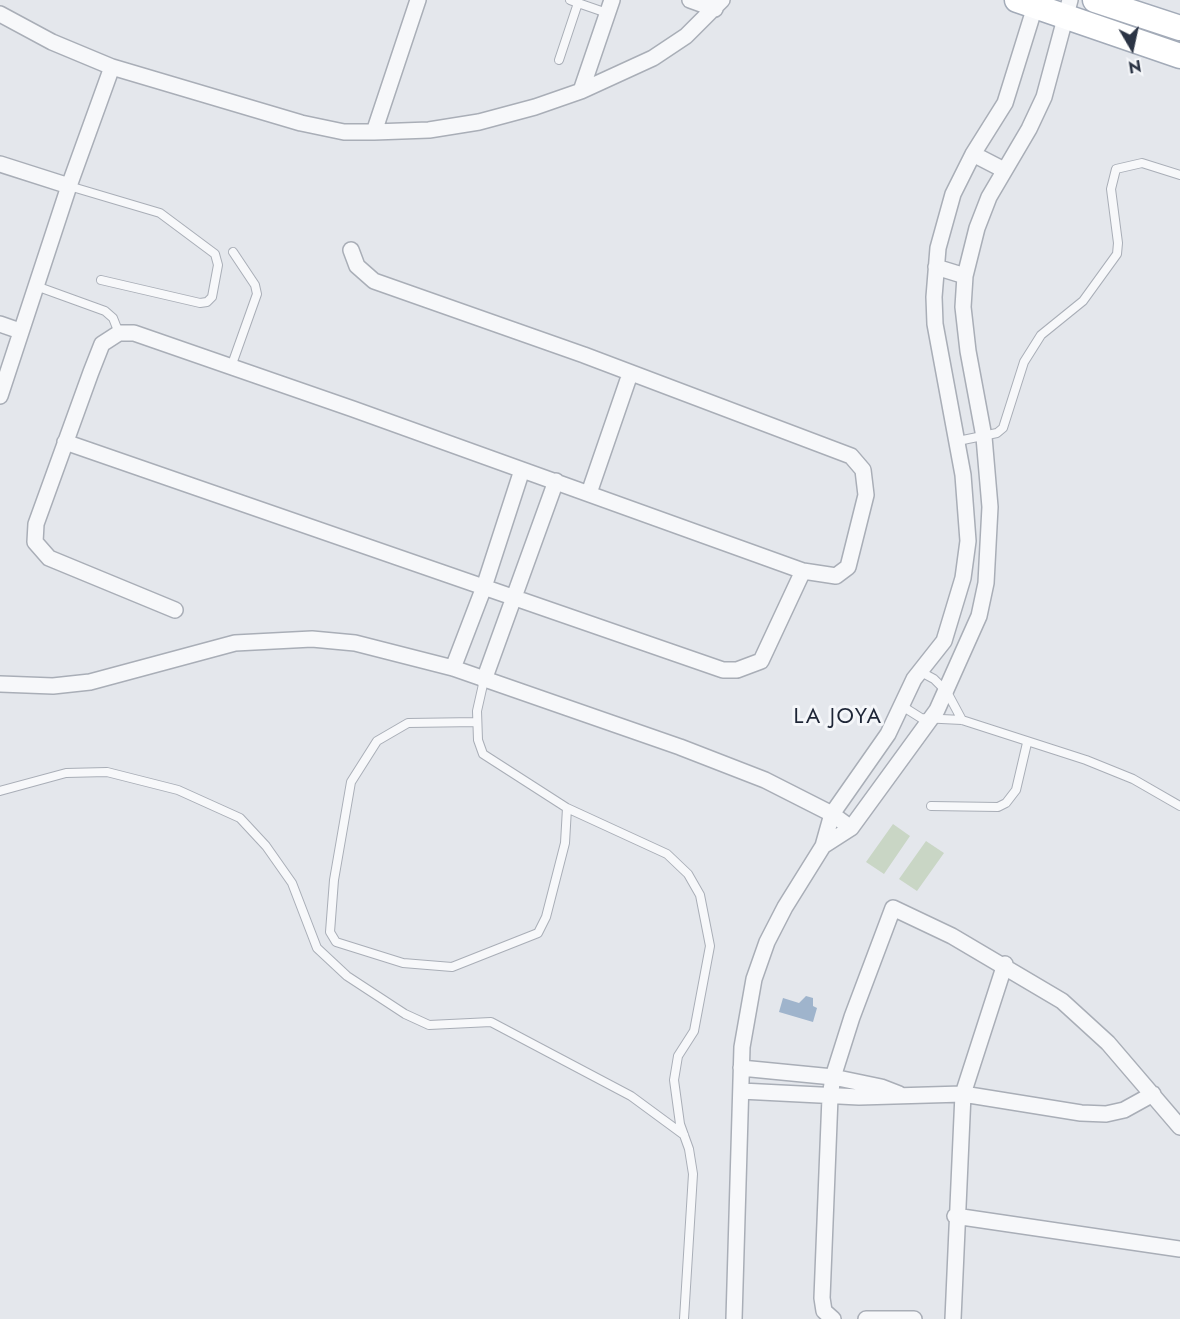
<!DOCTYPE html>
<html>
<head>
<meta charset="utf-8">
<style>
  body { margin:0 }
  #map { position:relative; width:1180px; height:1319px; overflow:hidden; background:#e4e7ec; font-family:Jost,sans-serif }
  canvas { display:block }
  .north { position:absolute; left:1102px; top:18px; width:60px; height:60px; -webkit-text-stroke:4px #f4f6f9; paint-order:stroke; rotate:171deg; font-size:16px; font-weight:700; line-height:24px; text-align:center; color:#2b3445 }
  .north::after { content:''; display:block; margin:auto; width:21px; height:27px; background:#2b3445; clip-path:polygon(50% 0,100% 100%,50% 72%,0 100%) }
</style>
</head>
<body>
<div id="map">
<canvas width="1180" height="1319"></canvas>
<div class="north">N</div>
</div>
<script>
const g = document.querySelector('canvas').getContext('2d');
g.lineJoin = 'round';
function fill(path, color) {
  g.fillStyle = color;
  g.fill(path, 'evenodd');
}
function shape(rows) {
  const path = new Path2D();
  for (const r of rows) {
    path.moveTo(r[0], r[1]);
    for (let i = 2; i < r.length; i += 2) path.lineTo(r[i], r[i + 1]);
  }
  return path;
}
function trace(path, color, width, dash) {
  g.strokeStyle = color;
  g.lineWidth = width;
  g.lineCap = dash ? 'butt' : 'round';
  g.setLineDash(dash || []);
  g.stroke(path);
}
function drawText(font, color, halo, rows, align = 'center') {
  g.font = font + ' Jost,sans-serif';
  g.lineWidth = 6;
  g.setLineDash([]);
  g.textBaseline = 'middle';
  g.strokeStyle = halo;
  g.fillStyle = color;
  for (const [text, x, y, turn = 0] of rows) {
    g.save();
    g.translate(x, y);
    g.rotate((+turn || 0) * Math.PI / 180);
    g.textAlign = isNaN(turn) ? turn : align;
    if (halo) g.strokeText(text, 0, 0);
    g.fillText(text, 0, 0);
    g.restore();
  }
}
fill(shape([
  [893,824,910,836,884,874,866,862],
  [926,841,944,853,917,891,899,879]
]), '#c9d6c5');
fill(shape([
  [806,996,813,998,813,1006,817,1008,813,1022,779,1012,783,998,799,1003]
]), '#9fb4cc');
const lane = shape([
  [570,0,578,3],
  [559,60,578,3,607,13],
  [69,186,160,213,215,254,218,265,212,297,207,302,200,303,101,280],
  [36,286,105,311,113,318,119,333],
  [231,367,257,294,255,285,233,252],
  [958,441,997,433,1003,428,1024,362,1041,335,1083,301,1117,254,1118,243,1111,189,1116,169,1142,163,1180,175],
  [921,672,934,679,947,692,962,720],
  [484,680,477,711,478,740,483,754,567,808,667,854,688,874,700,895,710,946,694,1031,678,1056,674,1080,680,1124,689,1149,693,1174,684,1319],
  [902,706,921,718,962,720,1086,760,1133,779,1180,806],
  [477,722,408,723,377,741,351,782,334,880,330,932,336,942,403,963,452,967,538,933,546,917,565,843,567,808],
  [0,791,66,773,107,772,178,790,240,818,266,846,292,883,317,948,347,976,405,1014,429,1025,491,1022,631,1096,684,1135],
  [931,806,998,807,1006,803,1016,790,1027,743]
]);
const street = shape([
  [690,0,715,9],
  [0,14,52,42,112,67,301,123,344,132,374,132,429,130,479,122,535,107,581,91,653,58,686,36,722,0],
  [581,91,612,0],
  [374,132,418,0],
  [973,154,1004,170],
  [0,164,69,186],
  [936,267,965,276],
  [0,324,20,331],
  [0,396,69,186,112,67],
  [65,442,723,670,737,670,761,661,803,571],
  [589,493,630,374],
  [175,610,49,558,35,542,36,524,91,372,102,344,119,333,134,333,353,409,803,571,836,576,848,567,866,495,863,470,851,456,584,355,374,281,357,266,351,250],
  [453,668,484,587,522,470],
  [484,680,556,481],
  [0,684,53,686,90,682,235,643,312,639,355,643,453,668,680,747,765,780,832,814,851,828],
  [823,846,851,828,937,710,979,616,986,583,990,507,984,437,968,351,963,307,965,276,977,228,989,197,1029,129,1044,97,1070,0],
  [741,1068,833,1077,881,1087,899,1094],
  [741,1091,859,1097,963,1094,1081,1113,1106,1114,1124,1110,1153,1094],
  [955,1216,1180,1249],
  [734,1319,742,1047,754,979,767,942,785,907,823,846,832,814,888,734,914,679,944,641,963,578,968,541,963,475,935,324,934,297,938,248,953,194,973,154,1005,103,1037,0],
  [833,1319,824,1311,822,1298,830,1097,833,1077,852,1017,893,908,952,936,1062,1001,1108,1043,1180,1127],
  [866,1319,914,1319],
  [953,1319,963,1094,1005,964]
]);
const primary = shape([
  [1017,0,1180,56],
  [1095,0,1180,28]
]);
trace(lane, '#a9aeb7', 10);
trace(street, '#a9aeb7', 18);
trace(primary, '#a3abb8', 27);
trace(lane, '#f7f8fa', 8);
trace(street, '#f7f8fa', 15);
trace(primary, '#fff', 24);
g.letterSpacing = '1.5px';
drawText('22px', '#1d2536', '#f4f6f9', [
  ["LA JOYA",838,718]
]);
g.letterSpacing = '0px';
</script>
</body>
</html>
